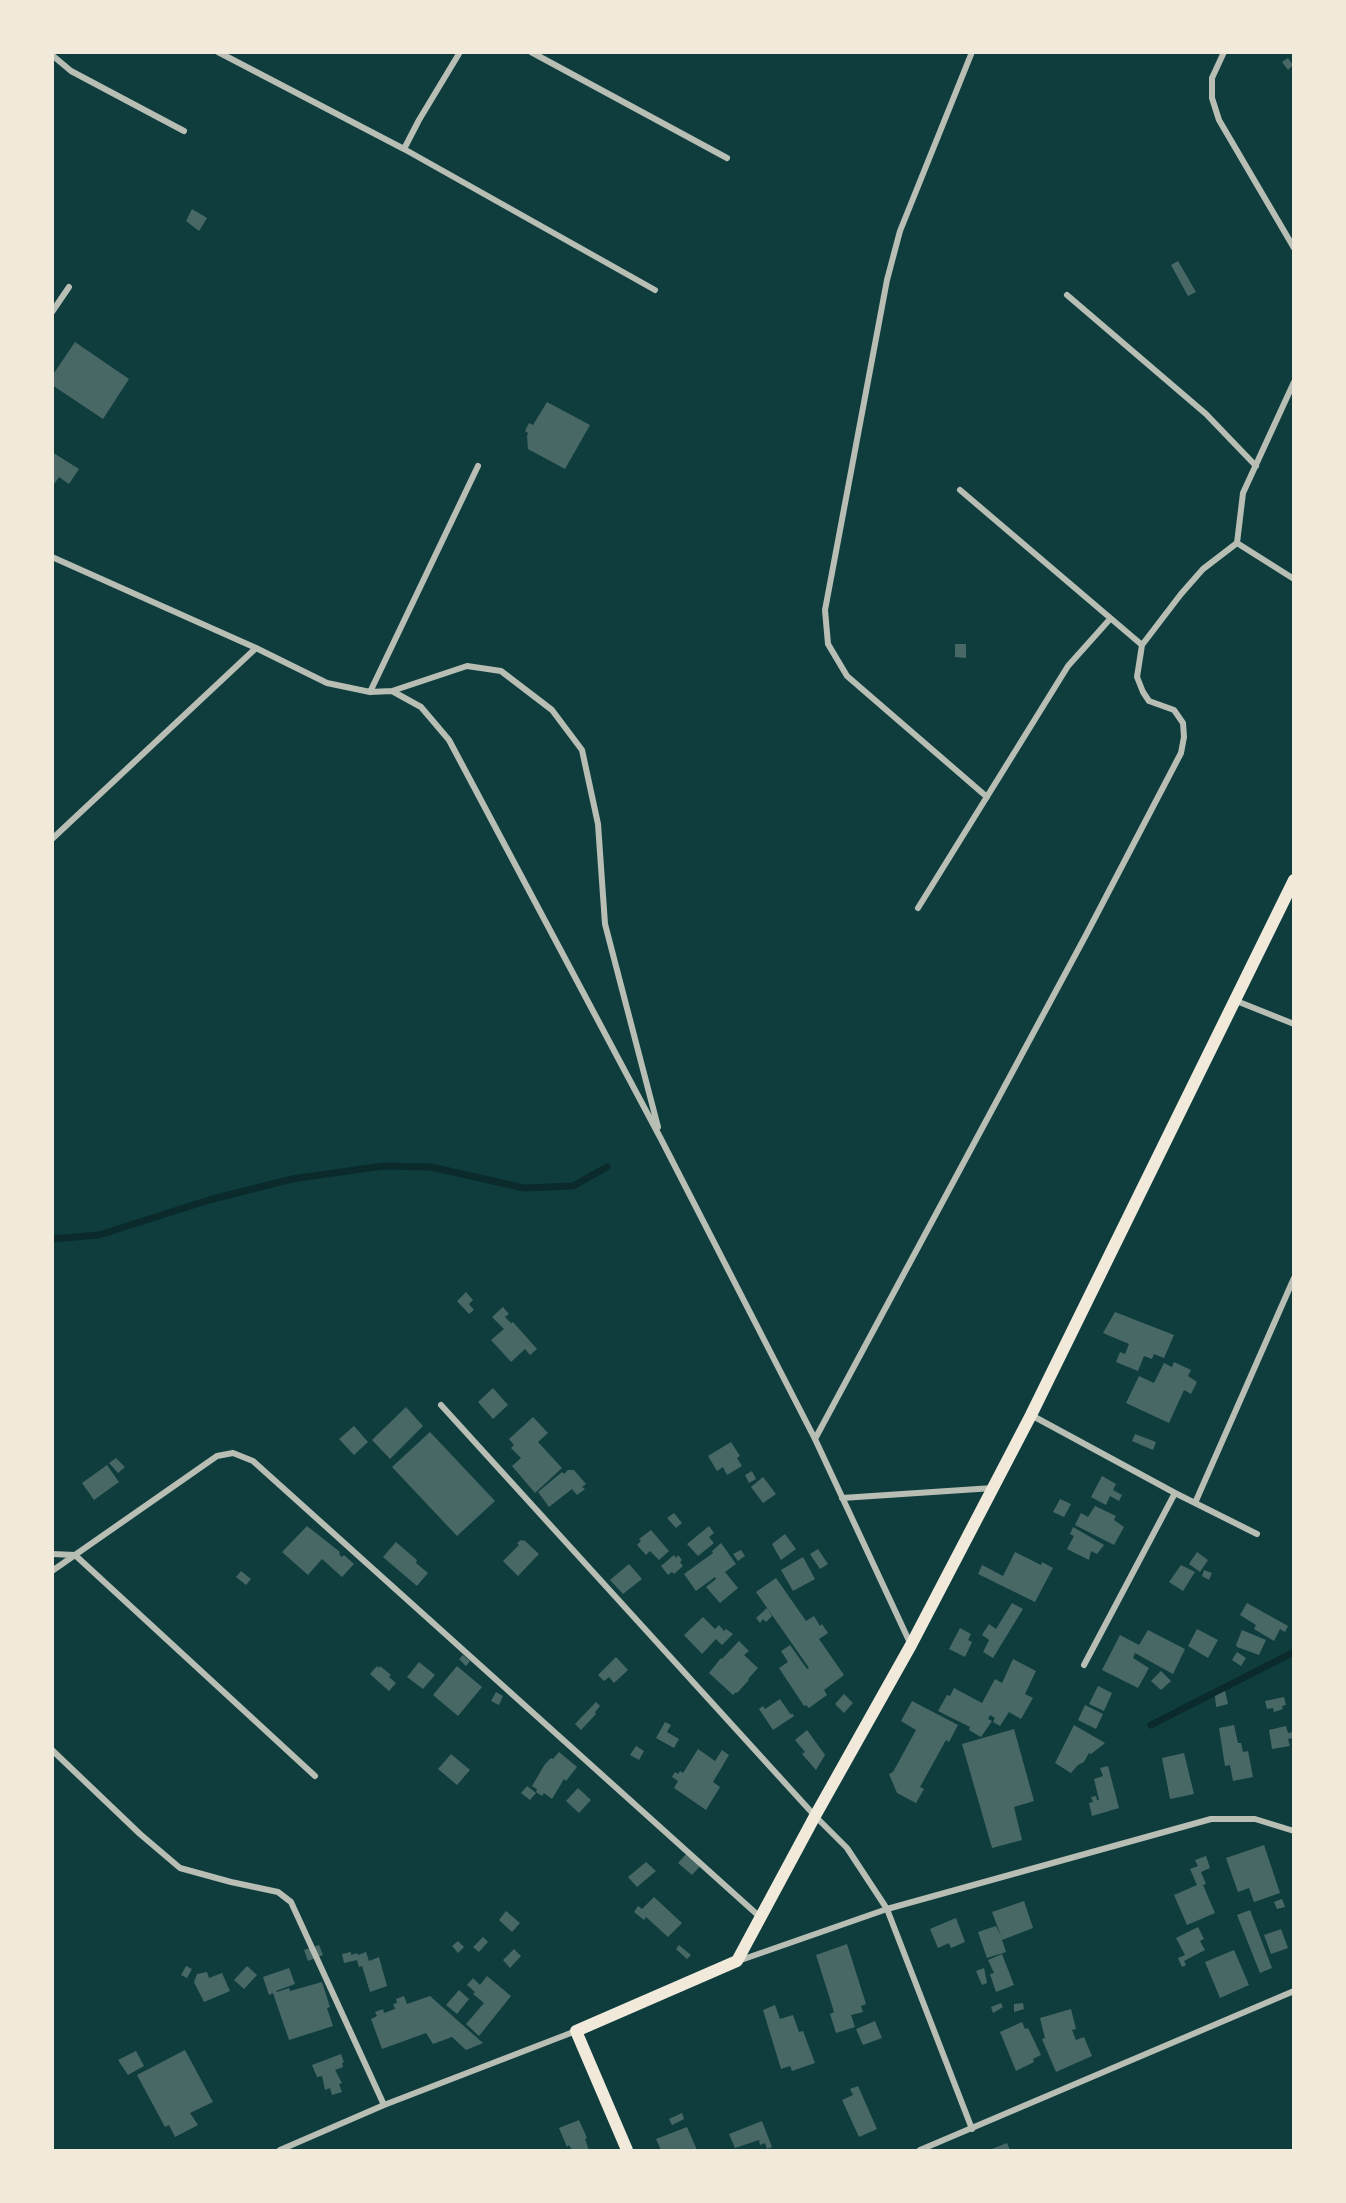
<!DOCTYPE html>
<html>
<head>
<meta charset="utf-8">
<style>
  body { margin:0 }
  #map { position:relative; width:1346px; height:2203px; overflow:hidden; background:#0f3d3e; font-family:"Golos Text",sans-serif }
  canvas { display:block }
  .frame { position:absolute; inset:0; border:54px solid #f1e9da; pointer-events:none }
</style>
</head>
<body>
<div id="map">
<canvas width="1346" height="2203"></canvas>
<div class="frame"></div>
</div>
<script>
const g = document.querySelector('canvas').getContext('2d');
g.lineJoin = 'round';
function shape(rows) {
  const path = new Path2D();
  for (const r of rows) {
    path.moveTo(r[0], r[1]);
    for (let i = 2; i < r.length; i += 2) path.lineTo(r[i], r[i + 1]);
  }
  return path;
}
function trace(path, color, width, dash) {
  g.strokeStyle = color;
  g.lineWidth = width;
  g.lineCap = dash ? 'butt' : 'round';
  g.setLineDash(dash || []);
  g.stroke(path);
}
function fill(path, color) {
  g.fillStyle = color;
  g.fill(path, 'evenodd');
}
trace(shape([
  [52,1239,99,1235,209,1200,292,1179,383,1166,431,1167,524,1188,573,1186,607,1167],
  [1151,1725,1294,1652]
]), '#0a2a2b', 7);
fill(shape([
  [1288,58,1293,65,1288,70,1282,62],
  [192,209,207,218,199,231,186,221],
  [1178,261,1196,292,1188,296,1171,265],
  [75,342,129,379,103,419,52,385,52,376],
  [547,402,590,425,565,469,528,449,527,436,528,433,525,431,529,423,533,425],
  [52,452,79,469,69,484,59,477,52,487],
  [955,644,966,644,966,658,955,657],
  [466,1292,473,1300,469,1304,474,1310,469,1314,457,1301],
  [503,1307,509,1314,505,1317,511,1323,513,1322,537,1349,530,1355,525,1349,511,1362,491,1340,504,1329,492,1317],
  [1115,1312,1174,1335,1164,1358,1154,1354,1152,1359,1144,1356,1138,1371,1116,1362,1120,1352,1125,1354,1129,1344,1103,1333],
  [1174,1362,1191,1370,1188,1376,1197,1382,1191,1394,1184,1390,1169,1423,1126,1403,1139,1376,1154,1383,1164,1363,1172,1367],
  [493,1388,508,1405,493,1419,478,1402],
  [406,1407,423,1426,390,1459,372,1440],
  [533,1417,548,1433,538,1442,562,1468,535,1493,512,1466,521,1458,511,1448,514,1445,509,1439],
  [354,1426,368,1442,354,1455,339,1439],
  [430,1432,495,1501,457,1536,392,1467],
  [1135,1434,1156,1442,1153,1450,1132,1441],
  [731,1442,740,1456,737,1458,742,1466,727,1475,723,1467,717,1471,708,1456],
  [116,1458,125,1467,118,1473,109,1463],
  [107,1465,119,1482,94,1500,82,1483],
  [568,1470,574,1470,586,1484,582,1487,585,1489,577,1495,572,1489,549,1507,538,1492,562,1472,564,1474],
  [752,1471,756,1479,749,1483,745,1475],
  [1102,1476,1116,1484,1113,1490,1122,1495,1119,1501,1110,1496,1106,1505,1091,1497],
  [763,1477,776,1494,763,1503,751,1487],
  [1060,1499,1071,1504,1064,1517,1053,1512],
  [1095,1506,1116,1516,1114,1520,1124,1527,1114,1545,1075,1525,1081,1513,1088,1517],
  [674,1513,682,1523,676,1528,667,1518],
  [307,1526,340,1552,339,1554,342,1557,344,1555,354,1564,342,1577,322,1559,308,1575,282,1552],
  [709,1526,714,1533,709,1537,714,1543,698,1556,687,1544],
  [1073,1527,1104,1545,1097,1554,1091,1551,1089,1560,1067,1549,1074,1536,1070,1534],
  [651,1530,669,1551,659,1560,650,1551,646,1555,637,1545,641,1541,639,1539],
  [785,1534,796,1549,781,1560,772,1544],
  [521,1540,523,1541,524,1540,539,1554,518,1576,503,1561,519,1545,517,1543],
  [396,1542,417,1560,416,1563,428,1573,417,1586,383,1557],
  [721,1543,736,1564,725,1572,738,1588,720,1603,706,1587,716,1579,715,1577,696,1591,684,1574,713,1553,712,1551],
  [818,1549,828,1564,820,1569,810,1554],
  [741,1550,745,1556,738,1561,733,1554],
  [1015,1552,1041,1565,1042,1562,1053,1568,1035,1602,978,1574,982,1565,1003,1576],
  [1197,1552,1208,1560,1200,1572,1189,1564],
  [674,1555,676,1558,678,1555,682,1560,680,1562,683,1566,674,1574,672,1572,668,1575,661,1566],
  [803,1557,815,1579,793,1591,781,1570],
  [629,1564,642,1579,623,1594,610,1580],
  [1181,1565,1195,1572,1183,1591,1169,1582],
  [1204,1570,1212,1573,1209,1580,1202,1576],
  [241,1571,251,1579,246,1585,236,1577],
  [776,1578,806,1621,814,1616,820,1626,822,1624,828,1633,819,1639,844,1675,824,1690,827,1695,809,1708,806,1705,804,1706,779,1668,788,1662,781,1651,790,1645,807,1669,809,1668,756,1592],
  [1012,1603,1023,1609,993,1658,983,1652,989,1640,982,1635,989,1624,996,1629],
  [1247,1603,1288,1626,1285,1632,1280,1629,1274,1641,1254,1629,1256,1625,1240,1615],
  [767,1608,772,1616,766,1622,763,1619,760,1623,756,1618],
  [703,1617,715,1629,719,1625,724,1631,726,1629,733,1634,722,1645,716,1639,702,1654,684,1635],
  [960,1628,971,1634,968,1640,972,1642,965,1657,949,1649],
  [1197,1629,1218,1640,1208,1658,1188,1646],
  [1148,1630,1185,1649,1173,1674,1135,1653,1133,1658,1149,1668,1138,1688,1102,1670,1120,1635,1139,1645],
  [1242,1630,1266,1640,1259,1655,1237,1647,1236,1645],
  [739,1641,749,1651,744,1655,758,1668,748,1679,749,1680,737,1693,736,1692,733,1695,709,1673,721,1658,722,1659],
  [1237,1652,1246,1658,1241,1666,1232,1660],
  [463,1655,470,1661,466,1666,459,1659],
  [616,1657,628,1670,614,1683,609,1677,604,1681,598,1675],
  [1013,1659,1036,1671,1025,1694,1033,1698,1021,1719,1009,1712,1000,1726,993,1722,995,1718,990,1715,988,1719,992,1721,981,1737,969,1730,970,1727,938,1711,947,1695,950,1696,954,1688,982,1703,995,1679,1002,1683],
  [419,1662,435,1675,423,1689,407,1677],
  [377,1666,379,1668,380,1666,391,1675,389,1677,396,1683,389,1691,370,1674],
  [457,1666,482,1687,458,1716,433,1695],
  [1161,1671,1171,1681,1161,1690,1151,1681],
  [1098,1686,1112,1693,1104,1711,1089,1704],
  [1225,1691,1228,1704,1216,1707,1215,1696],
  [496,1692,503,1696,499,1705,491,1701],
  [844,1694,853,1703,844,1713,835,1704],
  [1284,1697,1286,1705,1282,1706,1283,1709,1274,1712,1273,1708,1267,1709,1265,1701],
  [780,1699,791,1715,792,1713,794,1716,773,1730,759,1709,763,1706,765,1709],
  [912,1701,958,1725,949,1742,946,1740,920,1787,924,1789,916,1803,897,1793,889,1774,893,1772,916,1730,901,1721],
  [596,1702,600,1706,595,1712,596,1714,581,1730,575,1724],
  [1085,1705,1103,1714,1096,1729,1078,1720],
  [665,1722,671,1725,667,1732,679,1739,674,1748,656,1738],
  [1074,1725,1105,1743,1091,1754,1089,1753,1084,1762,1078,1765,1071,1773,1055,1763],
  [1234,1725,1238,1743,1241,1743,1243,1752,1248,1751,1253,1777,1233,1781,1230,1765,1225,1766,1219,1728],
  [1286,1726,1288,1733,1293,1732,1293,1738,1288,1739,1290,1746,1272,1749,1269,1730],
  [1014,1729,1034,1801,1014,1807,1022,1840,992,1848,962,1744],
  [807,1730,825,1755,816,1770,802,1754,805,1752,795,1740],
  [636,1746,644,1751,639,1760,630,1755],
  [698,1749,715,1761,722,1750,729,1755,713,1782,720,1787,706,1810,674,1788,678,1781,672,1777,675,1772,678,1774,680,1771,683,1773],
  [559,1752,577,1767,566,1781,564,1779,552,1799,544,1793,542,1796,536,1792,537,1789,532,1786,545,1764,551,1758,553,1759],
  [1184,1753,1194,1794,1170,1799,1162,1758],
  [451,1754,470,1770,457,1785,438,1769],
  [1108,1766,1119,1808,1092,1816,1089,1803,1093,1802,1091,1797,1096,1796,1097,1800,1099,1800,1094,1779,1103,1776,1100,1768],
  [527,1786,536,1793,530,1800,521,1793],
  [578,1788,591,1800,579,1813,566,1801],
  [1264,1845,1280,1893,1254,1902,1249,1888,1238,1892,1226,1858],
  [688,1852,702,1864,692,1875,678,1863],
  [1206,1856,1210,1868,1201,1872,1206,1884,1203,1885,1215,1913,1187,1925,1174,1895,1197,1885,1190,1869,1198,1866,1195,1860],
  [646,1862,656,1871,637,1887,628,1877],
  [654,1897,682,1923,668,1937,646,1917,644,1920,634,1912,638,1906,642,1909],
  [1282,1899,1285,1907,1277,1909,1274,1902],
  [1024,1901,1033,1928,1002,1940,1006,1952,987,1958,978,1932,996,1926,1001,1936,992,1912],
  [1250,1910,1272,1968,1260,1973,1237,1915],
  [506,1911,520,1923,512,1932,499,1920],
  [956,1918,965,1942,951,1948,949,1943,938,1948,930,1929],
  [1198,1927,1204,1939,1200,1941,1205,1950,1184,1961,1186,1965,1182,1967,1178,1958,1185,1955,1176,1938],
  [1281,1929,1288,1948,1271,1954,1264,1935],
  [483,1937,488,1942,479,1952,473,1947],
  [458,1941,464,1947,458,1953,452,1946],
  [847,1944,866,2004,861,2006,863,2012,851,2015,855,2027,836,2033,830,2014,834,2012,816,1955],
  [319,1945,323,1955,308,1961,304,1950],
  [679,1945,691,1955,687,1959,676,1949],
  [514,1949,521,1956,510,1968,503,1960],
  [1234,1950,1249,1985,1220,1998,1205,1962],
  [351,1952,351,1955,357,1953,358,1955,366,1952,369,1961,379,1957,387,1986,370,1992,362,1966,359,1967,357,1960,344,1963,342,1954],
  [1002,1954,1014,1985,996,1992,990,1974,994,1973,988,1960],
  [186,1966,192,1969,187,1978,181,1975],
  [247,1966,257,1975,244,1989,234,1980],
  [289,1968,295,1984,276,1991,277,1992,289,1988,290,1991,322,1982,330,2007,327,2008,333,2026,289,2040,273,1993,269,1995,263,1977],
  [984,1968,987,1983,982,1985,976,1971],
  [207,1972,209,1978,222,1973,230,1991,204,2002,194,1982,197,1974],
  [487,1976,511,1996,479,2036,466,2024,484,2003,473,1994,475,1992,467,1985,473,1978,480,1985],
  [459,1990,469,1999,457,2014,446,2005],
  [404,1996,407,2004,430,1996,483,2043,466,2050,452,2037,433,2044,426,2033,382,2049,371,2019,377,2016,375,2012,383,2009,384,2013,395,2009,393,2004,397,2003,396,1999],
  [1001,2003,1003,2007,993,2013,991,2007],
  [1023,2003,1024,2009,1014,2012,1014,2004],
  [775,2005,780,2019,793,2015,799,2032,803,2031,815,2063,792,2071,790,2066,781,2069,763,2010],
  [1071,2009,1076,2029,1072,2030,1076,2040,1084,2037,1092,2056,1056,2072,1042,2039,1045,2038,1040,2018],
  [875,2021,882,2038,863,2045,856,2029],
  [1022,2022,1025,2029,1028,2028,1041,2055,1033,2059,1034,2062,1016,2071,1000,2032],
  [185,2050,213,2102,190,2113,198,2125,175,2137,169,2125,165,2127,137,2075],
  [136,2051,144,2066,128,2075,118,2060],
  [341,2054,344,2062,342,2063,343,2067,335,2070,342,2083,339,2084,342,2092,332,2095,330,2088,325,2090,322,2076,317,2077,312,2065],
  [858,2086,877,2129,859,2137,842,2100,853,2095,850,2089],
  [682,2113,684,2119,672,2125,669,2119],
  [579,2120,587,2138,585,2139,589,2150,572,2150,569,2145,567,2147,559,2128],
  [762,2121,772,2147,767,2149,765,2143,760,2145,759,2140,735,2148,729,2134],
  [687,2127,697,2150,661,2150,656,2139],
  [1007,2143,1010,2150,989,2150]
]), '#486865');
trace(shape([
  [218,52,404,149,419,120,460,52],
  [531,52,727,158],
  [972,52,900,231,887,280,825,610,828,644,847,676,987,797],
  [1224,52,1212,78,1212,98,1219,120,1294,248],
  [52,55,71,71,184,131],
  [404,149,655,290],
  [1067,295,1206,414,1256,466],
  [52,312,69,287],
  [1237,543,1294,579],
  [52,557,256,648,327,683,370,692,392,691,421,707,449,740,661,1139,815,1439,911,1645],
  [1142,645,1181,594,1203,569,1237,543,1243,493,1294,382],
  [392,691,467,666,501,671,552,710,582,750,598,824,605,924,658,1127],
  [370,692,478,466],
  [52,839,256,648],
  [918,908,1068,666,1110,619],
  [1234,1000,1294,1024],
  [441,1405,815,1816,847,1848,887,1909,972,2129],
  [1031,1415,1175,1493,1257,1534],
  [815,1439,1086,935,1181,753,1184,737,1183,723,1174,710,1149,701,1143,692,1137,677,1142,645,960,490],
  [842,1498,993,1488],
  [1195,1503,1294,1278],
  [52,1554,75,1555,315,1776],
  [52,1571,217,1456,233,1453,253,1461,760,1917],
  [1084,1665,1175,1493],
  [52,1750,140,1834,180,1868,231,1882,278,1892,291,1902,384,2105],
  [738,1961,887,1909,1211,1819,1255,1819,1294,1831],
  [280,2150,384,2105,576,2031],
  [920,2150,1294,1991]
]), '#b8beb3', 6);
trace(shape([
  [627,2150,576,2031,737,1961,815,1816,911,1645,1031,1415,1294,880]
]), '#f1e9da', 12);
</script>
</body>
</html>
